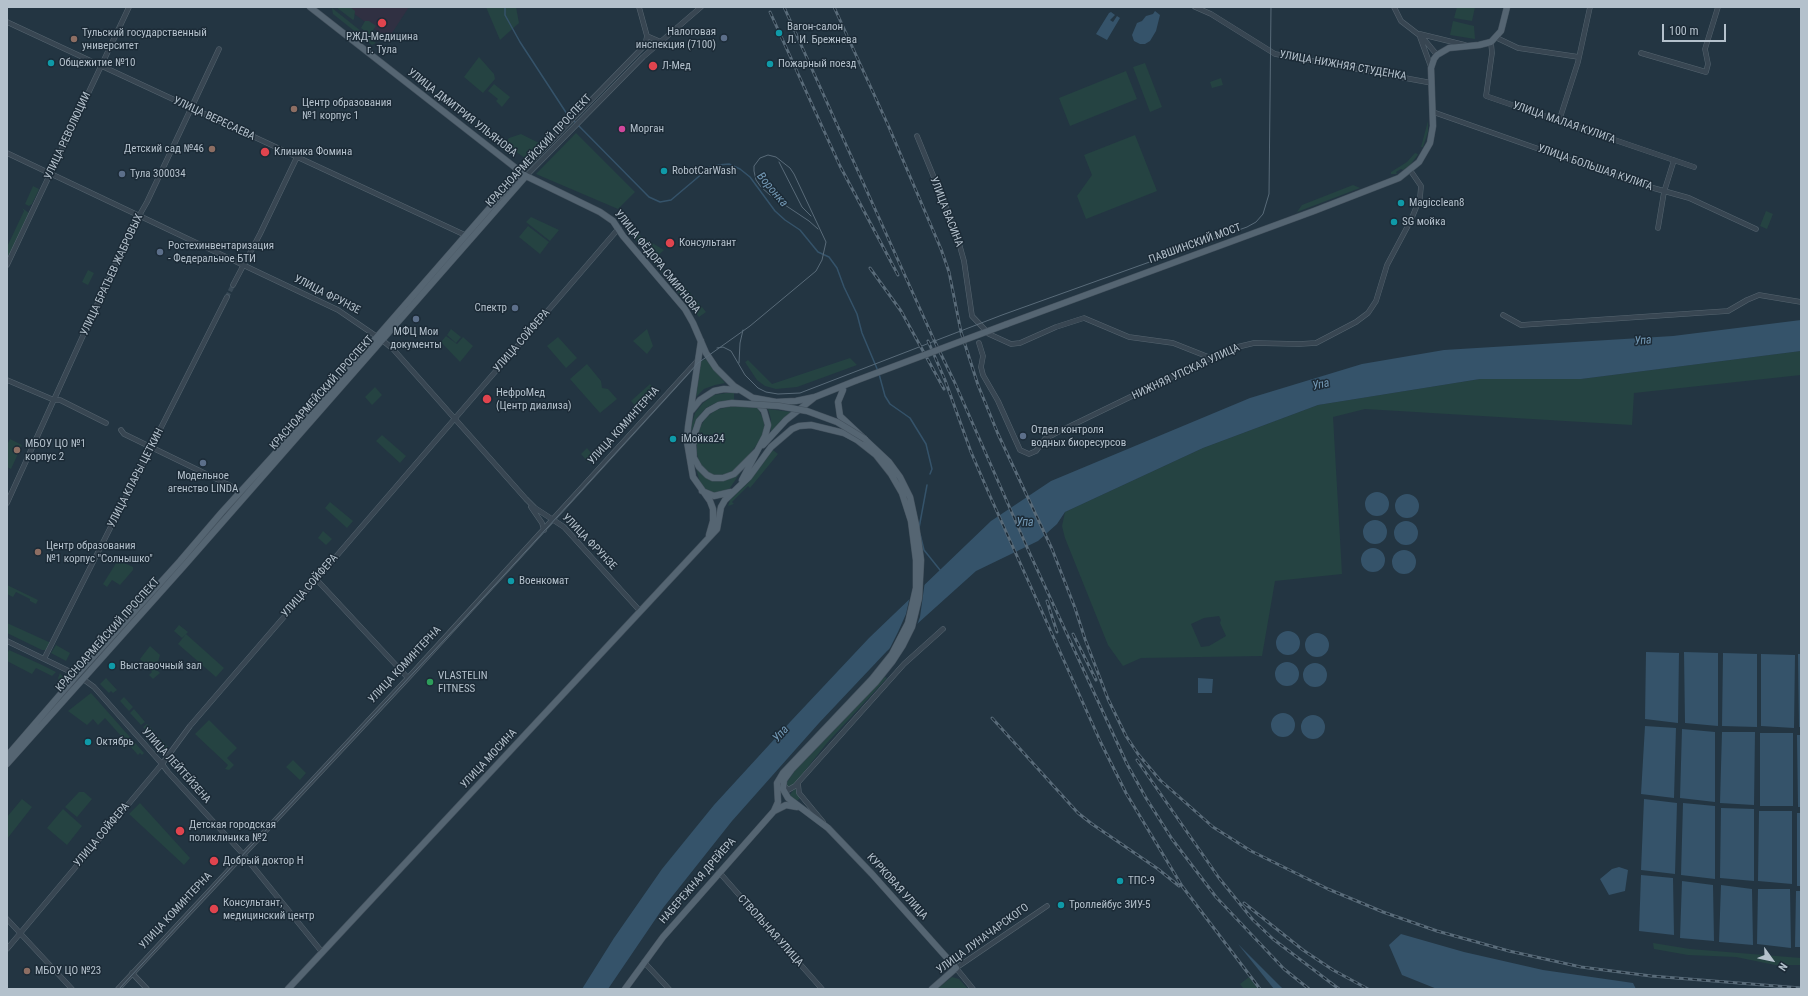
<!DOCTYPE html>
<html>
<head>
<meta charset="utf-8">
<style>
  body { margin:0 }
  #map { position:relative; width:1808px; height:996px; overflow:hidden; background:#233542; font-family:"Roboto Condensed",sans-serif }
  canvas { display:block }
  .frame { position:absolute; inset:0; border:8px solid #b4c1cc; pointer-events:none }
  .north { position:absolute; left:1752px; top:940px; width:40px; height:40px; -webkit-text-stroke:3px #1c2b37; paint-order:stroke; rotate:123deg; font-size:11px; font-weight:700; line-height:16px; text-align:center; color:#b4c1cc }
  .north::after { content:''; display:block; margin:auto; width:14px; height:18px; background:#b4c1cc; clip-path:polygon(50% 0,100% 100%,50% 72%,0 100%) }
  .scale { position:absolute; left:1662px; top:24px; width:64px; height:18px; box-sizing:border-box; border:2px solid #b4c1cc; border-top:0; padding-left:5px; font-size:12px; line-height:14px; white-space:nowrap; color:#b4c1cc; -webkit-text-stroke:3px #1c2b37; paint-order:stroke }
</style>
</head>
<body>
<div id="map">
<canvas width="1808" height="996"></canvas>
<div class="frame"></div>
<div class="north">N</div>
<div class="scale">100 m</div>
</div>
<script>
const g = document.querySelector('canvas').getContext('2d');
g.lineJoin = 'round';
function fill(path, color) {
  g.fillStyle = color;
  g.fill(path, 'evenodd');
}
function shape(rows) {
  const path = new Path2D();
  for (const r of rows) {
    if (r.length === 3) {
      path.moveTo(r[0] + r[2], r[1]);
      path.arc(r[0], r[1], r[2], 0, 2 * Math.PI);
      continue;
    }
    path.moveTo(r[0], r[1]);
    for (let i = 2; i < r.length; i += 2) path.lineTo(r[i], r[i + 1]);
  }
  return path;
}
function trace(path, color, width, dash) {
  g.strokeStyle = color;
  g.lineWidth = width;
  g.lineCap = dash ? 'butt' : 'round';
  g.setLineDash(dash || []);
  g.stroke(path);
}
function drawText(font, color, halo, rows, align = 'center') {
  g.font = font + ' "Roboto Condensed",sans-serif';
  g.lineWidth = 3;
  g.setLineDash([]);
  g.textBaseline = 'middle';
  g.strokeStyle = halo;
  g.fillStyle = color;
  for (const [text, x, y, turn = 0] of rows) {
    g.save();
    g.translate(x, y);
    g.rotate((+turn || 0) * Math.PI / 180);
    g.textAlign = isNaN(turn) ? turn : align;
    if (halo) g.strokeText(text, 0, 0);
    g.fillText(text, 0, 0);
    g.restore();
  }
}
fill(shape([
  [345,7,409,7,388,39]
]), '#303042');
fill(shape([
  [336,7,350,7,355,11,354,19,353,20],
  [486,7,516,7,519,23,500,40],
  [1457,7,1475,7,1472,21,1454,18],
  [332,8,376,43,372,45,333,14],
  [365,21,369,21,376,26,371,33,379,40,378,41,361,28],
  [1453,21,1474,26,1475,39,1450,35],
  [479,57,494,74,495,79,483,93,464,77],
  [1145,63,1162,107,1150,112,1133,67],
  [1126,71,1137,99,1070,126,1059,98],
  [1221,78,1223,85,1212,88,1210,82],
  [494,84,510,97,502,107,496,101,498,99,488,91],
  [1428,121,1428,132,1423,147,1421,147],
  [576,133,635,192,618,209,536,174],
  [521,134,539,143,525,158,505,144,509,138],
  [1135,135,1157,191,1086,219,1077,196,1092,175,1084,155],
  [1415,153,1418,154,1417,156,1410,165,1403,170,1401,169,1396,172,1397,174,1391,174,1391,172,1407,162],
  [1353,185,1360,188,1297,212,1302,205],
  [33,186,39,189,32,204,29,206,25,204],
  [22,208,29,213,9,255,7,255,7,247,24,211],
  [1766,211,1773,214,1767,229,1760,226],
  [531,217,559,230,550,241,526,222],
  [528,226,549,242,540,254,519,237],
  [624,226,664,250,653,260,671,281,670,282],
  [88,270,94,273,88,285,82,282],
  [684,285,706,312,699,317,677,291],
  [451,329,461,337,456,343,447,335],
  [647,329,653,346,647,354,633,341],
  [446,336,457,344,463,337,473,346,460,362,441,342],
  [558,337,577,358,566,368,547,346],
  [1801,351,1801,375,1634,393,1632,425,1365,409,1333,417,1342,574,1275,581,1262,656,1141,658,1123,666,1108,645,1065,538,1062,526,1065,512,1203,448,1318,405,1480,379,1581,379],
  [1219,616,1221,620,1220,623,1226,636,1209,646,1201,647,1191,624,1204,618],
  [850,358,857,365,797,387,776,389,765,386,757,380,745,362,748,360,772,384],
  [706,359,725,383,715,385,704,389,696,397,701,361],
  [587,364,601,381,602,388,608,389,617,399,600,413,570,379],
  [650,384,657,392,639,410,631,401],
  [375,387,382,395,372,405,365,397],
  [726,393,734,393,734,400,718,402,706,408,697,418,692,430,690,430,695,413,703,403,714,395],
  [733,406,758,408,764,421,764,432,759,442,738,469,731,474,720,477,709,474,699,463,697,453,697,436,700,427,705,419,715,410],
  [768,409,792,412,771,432,771,419],
  [382,435,406,456,400,463,376,441],
  [10,439,22,445,11,469,7,467,7,445],
  [587,448,595,458,589,463,581,454],
  [773,450,778,454,750,488,748,486,732,502,734,504,728,506,730,500,748,483],
  [696,467,716,481,720,481,734,477,742,470,730,488,725,491,713,493,704,489,700,483],
  [330,502,353,521,347,528,325,508],
  [323,531,332,539,326,545,318,538],
  [118,560,133,567,133,570,120,585,112,580,107,587,103,584],
  [7,585,38,600,36,604,30,601,30,599,16,592,13,597,7,594],
  [7,623,51,643,49,647,46,650,42,650,7,633],
  [179,625,188,632,182,638,174,631],
  [186,634,224,668,216,677,178,644],
  [56,645,70,653,66,661,51,653],
  [150,646,160,655,156,669,160,673,153,679,149,675,152,672,140,659],
  [9,650,40,664,56,672,52,676,36,668,32,674,7,661,7,654],
  [60,673,65,680,61,689,58,678],
  [885,677,887,678,827,743,792,787,787,786,787,782,794,772],
  [106,678,117,690,113,693,111,691,109,693,100,684],
  [91,693,144,753,142,755,140,753,138,755,105,718,98,725,93,719,87,725,68,711],
  [124,697,133,707,129,711,120,701],
  [134,709,145,722,141,725,130,713],
  [209,720,237,748,227,758,234,765,229,770,225,769,228,765,195,734],
  [147,724,155,732,151,736,145,735,148,732,143,727],
  [158,736,168,747,164,752,160,751,154,744,153,741],
  [293,760,306,773,300,780,286,767],
  [795,788,800,798,796,802,789,796],
  [79,792,84,792,92,799,77,817,65,807],
  [22,799,32,807,7,839,7,817],
  [140,803,190,858,184,865,129,814],
  [63,809,82,826,67,845,47,828],
  [1653,943,1690,949,1801,958,1801,965,1775,965,1736,957,1688,955,1654,949],
  [952,977,959,979,968,989,937,989],
  [1249,977,1258,989,1243,988,1240,984]
]), '#254342');
fill(shape([
  [1155,11,1160,15,1156,31,1150,41,1145,44,1140,44,1134,41,1132,35,1137,23,1142,21,1146,16,1153,14],
  [1111,12,1115,15,1110,20,1113,22,1117,16,1120,18,1107,40,1096,34,1109,13],
  [1801,320,1801,351,1581,379,1480,379,1318,405,1203,448,1065,512,1057,524,1038,541,976,571,887,651,819,723,732,821,663,908,608,989,582,989,614,938,662,869,714,805,791,721,869,638,991,521,1051,481,1250,398,1362,364,1444,350,1673,336],
  [1377,504,12],
  [1407,506,12],
  [1375,532,12],
  [1406,533,12],
  [1373,560,12],
  [1404,562,12],
  [1288,643,12],
  [1317,645,12],
  [1646,652,1679,653,1678,723,1645,719],
  [1684,652,1718,653,1718,726,1685,723],
  [1723,653,1757,654,1757,727,1722,726],
  [1761,654,1795,655,1794,728,1761,726],
  [1798,654,1801,654,1801,727,1799,727],
  [1287,674,12],
  [1315,675,12],
  [1198,678,1213,679,1212,693,1198,693],
  [1283,725,12],
  [1313,727,12],
  [1645,726,1676,728,1674,798,1641,794],
  [1682,729,1715,732,1715,802,1680,798],
  [1722,732,1755,732,1754,805,1720,803],
  [1760,733,1793,733,1793,806,1760,806],
  [1797,735,1801,735,1801,807,1798,807],
  [1644,799,1677,803,1675,874,1641,870],
  [1683,803,1715,806,1715,879,1681,875],
  [1721,808,1754,809,1754,881,1720,878],
  [1759,811,1792,811,1792,884,1758,881],
  [1797,813,1801,813,1801,886,1797,886],
  [1619,867,1628,870,1625,891,1609,895,1600,879,1612,869],
  [1641,875,1673,878,1674,935,1639,931],
  [1682,881,1713,885,1714,941,1680,938],
  [1721,885,1752,889,1753,945,1719,942],
  [1758,889,1790,889,1791,948,1757,944],
  [1796,891,1801,891,1801,947,1795,947],
  [1401,934,1464,952,1543,970,1633,983,1636,989,1437,989,1402,975,1389,945],
  [1238,944,1283,989,1274,989]
]), '#35536a');
fill(shape([
  [925,581,920,617,916,628,886,656,898,632,906,614,910,596]
]), '#233542');
trace(shape([
  [505,7,505,15,520,42,567,114,571,118],
  [574,121,649,197,660,202,671,200,710,167,718,165,729,164,740,169,750,177,775,211,785,220,800,230,818,252,829,257,837,268,844,287,857,314,862,333,878,371],
  [879,374,885,396,890,404,910,418,926,444,932,469,930,474],
  [919,528,927,485],
  [920,534,924,550,940,570]
]), '#35536a', 1.5);
trace(shape([
  [227,297,233,285]
]), '#394a57', 4.5, [4.5, 2]);
const minor = shape([
  [1195,7,1211,14,1275,54,1432,83],
  [1394,7,1401,21,1423,38,1437,55],
  [7,22,465,235],
  [1420,34,1465,45],
  [647,36,661,42],
  [1420,37,1431,67],
  [1497,38,1518,48,1579,57],
  [1491,42,1492,53,1486,96,1694,167],
  [1641,53,1706,72,1708,64,1705,49,1718,7],
  [1433,112,1639,184,1689,198,1756,229],
  [1559,121,1578,62,1590,7],
  [917,136,955,229,964,261,972,316,989,334,1011,344,1020,343,1056,327,1084,318,1129,337,1173,343,1211,358],
  [7,153,338,310,376,336],
  [521,172,645,45,647,36,639,7],
  [526,176,643,57,701,7],
  [1658,228,1664,192,1674,160],
  [7,265,129,7],
  [233,285,260,234,297,157],
  [1503,315,1521,325,1728,311,1747,300,1759,295,1801,302],
  [382,340,393,349,526,499,535,508,564,527,640,611],
  [979,343,983,356,981,367,983,375,998,401,1020,450,1029,454,1036,451,1045,439,1056,433,1229,349,1254,343,1299,344,1316,343,1356,322,1368,313,1376,301,1387,265,1411,220,1420,198,1421,186,1410,170],
  [7,380,54,400,60,400,106,423],
  [121,430,124,434,231,486,239,493],
  [7,503,131,230,147,202,219,49],
  [531,507,542,523,544,530],
  [316,579,408,678],
  [7,641,77,675],
  [44,659,227,297],
  [83,679,94,687,162,764,168,772,242,853,322,952],
  [798,783,799,793,823,822],
  [783,784,788,790,795,786,904,664,943,629],
  [719,872,822,989],
  [7,919,72,989],
  [7,949,162,764,190,726,619,228],
  [644,962,669,989],
  [132,973,147,989],
  [118,989,408,678,698,360],
  [973,989,956,968,1047,906]
]);
const major = shape([
  [310,7,526,176,600,212,613,221,623,236,685,309,693,323,706,353,716,368,734,386,753,398,764,411,768,425,765,436,742,480],
  [1007,324,1314,211,1399,178,1419,162,1430,143,1433,126,1431,68,1434,59,1437,55,1449,48,1479,45,1491,42,1501,31,1507,7],
  [701,341,688,427,687,442,693,477,710,501,713,509,713,521,709,535],
  [843,390,838,402,840,416,889,462,900,477,910,497,916,525,921,560,919,598,912,627,903,645,892,662,876,682,792,769,784,780,783,789,788,798,828,828,872,874,956,968,932,989],
  [754,398,776,402,796,401,815,397,855,381],
  [692,410,700,400,714,391,724,389,737,390],
  [763,445,786,420,815,397],
  [694,458,699,467,707,475,713,478,723,478,734,474,757,451],
  [694,461,693,445,695,433],
  [702,491,714,496,731,492],
  [7,756,77,675,180,561,222,512,272,457,521,172],
  [7,764,184,566,526,176],
  [288,989,717,529,721,507,725,500,749,477,771,447,792,429,799,426,811,425,844,433,857,440,876,455,891,474,902,493,911,521,916,560,916,588,908,623,892,654,872,679,783,773,777,783,778,802,774,811],
  [625,989,663,937,774,811,786,805,797,807]
]);
trace(minor, '#55646f', 5.5);
trace(major, '#44525e', 7);
trace(minor, '#384652', 4.5);
trace(major, '#556572', 6);
trace(shape([
  [779,162,802,207,811,216],
  [717,348,723,347,731,351,745,375,758,388,766,392,778,394,800,393,1002,315,1247,227,1256,222,1263,214,1269,194,1271,7],
  [739,363,740,343,743,330],
  [119,989,238,860,461,622,698,363,750,326,816,271,822,260,826,242,794,174,790,168,776,157,768,155,760,158,754,166,754,171,756,180,761,187,770,195,809,221,818,229]
]), '#596b79', 1);
const rail = shape([
  [784,7,934,340,954,381,1030,554,1127,764,1146,798,1172,839,1216,897,1284,969,1309,989],
  [834,7,888,125,941,249,949,272,961,332,978,385,998,434,1052,549,1075,608,1085,639,1108,699,1126,736,1138,754,1160,780,1213,827,1251,851,1328,889,1383,912,1437,931,1509,951,1581,967,1651,976,1801,988],
  [770,12,840,166,898,275],
  [870,268,901,311,944,389],
  [928,341,945,380,971,452,990,496,1101,743,1126,793,1182,886,1260,989],
  [1047,601,1057,632],
  [1073,634,1096,680],
  [992,718,1078,813,1092,824,1158,869,1179,886],
  [1137,760,1219,878,1253,920,1273,939,1339,989],
  [1244,903,1303,950,1333,970,1368,989]
]);
trace(rail, '#596b79', 3);
trace(rail, '#1c2b37', 1.5, [4.5]);
const majorBridge = shape([
  [855,381,1007,324],
  [695,433,699,421,708,411,719,405,732,403,779,406,807,411,837,422,865,439]
]);
trace(majorBridge, '#44525e', 7, []);
trace(majorBridge, '#556572', 6);
for (const [x, y, r, color] of [
  [382,23,5,"#e0444e"],
  [779,33,4,"#0f9aa8"],
  [724,38,4,"#5c6f8a"],
  [74,39,4,"#8d6e63"],
  [51,63,4,"#0f9aa8"],
  [770,64,4,"#0f9aa8"],
  [653,66,5,"#e0444e"],
  [294,109,4,"#8d6e63"],
  [622,129,4,"#d1479c"],
  [212,149,4,"#8d6e63"],
  [265,152,5,"#e0444e"],
  [664,171,4,"#0f9aa8"],
  [122,174,4,"#5c6f8a"],
  [1401,203,4,"#0f9aa8"],
  [1394,222,4,"#0f9aa8"],
  [670,243,5,"#e0444e"],
  [160,252,4,"#5c6f8a"],
  [515,308,4,"#5c6f8a"],
  [416,319,4,"#5c6f8a"],
  [487,399,5,"#e0444e"],
  [1023,436,4,"#5c6f8a"],
  [673,439,4,"#0f9aa8"],
  [17,450,4,"#8d6e63"],
  [203,463,4,"#5c6f8a"],
  [38,552,4,"#8d6e63"],
  [511,581,4,"#0f9aa8"],
  [112,666,4,"#0f9aa8"],
  [430,682,4,"#2e9e5b"],
  [88,742,4,"#0f9aa8"],
  [180,831,5,"#e0444e"],
  [214,861,5,"#e0444e"],
  [1120,881,4,"#0f9aa8"],
  [1061,905,4,"#0f9aa8"],
  [214,909,5,"#e0444e"],
  [27,971,4,"#8d6e63"]
]) {
  const dot = new Path2D();
  dot.arc(x, y, r, 0, 2 * Math.PI);
  g.fillStyle = color;
  g.fill(dot);
  trace(dot, '#1c2b37', 1.5);
}
drawText('11px', '#b4c1cc', '#1c2b37', [
  ["Вагон-салон",787,27],
  ["Л. И. Брежнева",787,40],
  ["Налоговая",716,32,"right"],
  ["инспекция (7100)",716,45,"right"],
  ["Тульский государственный",82,33],
  ["университет",82,46],
  ["РЖД-Медицина",382,37,"center"],
  ["г. Тула",382,50,"center"],
  ["Общежитие №10",59,63],
  ["Пожарный поезд",778,64],
  ["Л-Мед",662,66],
  ["Центр образования",302,103],
  ["№1 корпус 1",302,116],
  ["Морган",630,129],
  ["Детский сад №46",204,149,"right"],
  ["Клиника Фомина",274,152],
  ["RobotCarWash",672,171],
  ["Тула 300034",130,174],
  ["Magicclean8",1409,203],
  ["SG мойка",1402,222],
  ["Консультант",679,243],
  ["Ростехинвентаризация",168,246],
  ["- Федеральное БТИ",168,259],
  ["Спектр",507,308,"right"],
  ["МФЦ Мои",416,332,"center"],
  ["документы",416,345,"center"],
  ["НефроМед",496,393],
  ["(Центр диализа)",496,406],
  ["Отдел контроля",1031,430],
  ["водных биоресурсов",1031,443],
  ["iМойка24",681,439],
  ["МБОУ ЦО №1",25,444],
  ["корпус 2",25,457],
  ["Модельное",203,476,"center"],
  ["агенство LINDA",203,489,"center"],
  ["Центр образования",46,546],
  ["№1 корпус \"Солнышко\"",46,559],
  ["Военкомат",519,581],
  ["Выставочный зал",120,666],
  ["VLASTELIN",438,676],
  ["FITNESS",438,689],
  ["Октябрь",96,742],
  ["Детская городская",189,825],
  ["поликлиника №2",189,838],
  ["Добрый доктор Н",223,861],
  ["ТПС-9",1128,881],
  ["Консультант,",223,903],
  ["медицинский центр",223,916],
  ["Троллейбус ЗИУ-5",1069,905],
  ["МБОУ ЦО №23",35,971]
], 'left');
drawText('11px', '#b4c1cc', '#1c2b37', [
  ["УЛИЦА НИЖНЯЯ CТУДЕНКA",1343,66,10],
  ["УЛИЦА ДМИТРИЯ УЛЬЯНОВА",462,113,38],
  ["УЛИЦА ВЕРЕСАЕВА",214,119,25],
  ["УЛИЦА МАЛАЯ КУЛИГА",1564,123,19],
  ["УЛИЦА РЕВОЛЮЦИИ",68,136,-65],
  ["КРАСНОАРМЕЙСКИЙ ПРОСПЕКТ",539,151,-47],
  ["УЛИЦА БОЛЬШАЯ КУЛИГА",1595,168,19],
  ["УЛИЦА ВАСИНА",946,212,69],
  ["ПАВШИНСКИЙ МОСТ",1195,244,-20],
  ["УЛИЦА ФЁДОРА СМИРНОВА",657,262,51],
  ["УЛИЦА БРАТЬЕВ ЖАБРОВЫХ",112,275,-65],
  ["УЛИЦА ФРУНЗЕ",327,295,27],
  ["УЛИЦА СОЙФЕРА",522,341,-49],
  ["НИЖНЯЯ УПСКАЯ УЛИЦА",1186,372,-25],
  ["КРАСНОАРМЕЙСКИЙ ПРОСПЕКТ",322,393,-48],
  ["УЛИЦА КОМИНТЕРНА",624,426,-48],
  ["УЛИЦА КЛАРЫ ЦЕТКИН",136,478,-63],
  ["УЛИЦА ФРУНЗЕ",589,542,46],
  ["УЛИЦА СОЙФЕРА",310,586,-49],
  ["КРАСНОАРМЕЙСКИЙ ПРОСПЕКТ",108,635,-48],
  ["УЛИЦА КОМИНТЕРНА",405,665,-47],
  ["УЛИЦА МОСИНА",489,759,-47],
  ["УЛИЦА ЛЕЙТЕЙЗЕНА",176,766,48],
  ["УЛИЦА СОЙФЕРА",102,835,-50],
  ["НАБЕРЕЖНАЯ ДРЕЙЕРА",698,881,-49],
  ["КУРКОВАЯ УЛИЦА",897,887,48],
  ["УЛИЦА КОМИНТЕРНА",176,911,-47],
  ["СТВОЛЬНАЯ УЛИЦА",770,931,48],
  ["УЛИЦА ЛУНАЧАРСКОГО",983,939,-36]
]);
drawText('italic 12px', '#7196b2', '#1c2b37', [
  ["Воронка",772,190,50],
  ["Упа",1643,341,-5],
  ["Упа",1321,385,-12],
  ["Упа",1025,523],
  ["Упа",781,734,-48]
]);
</script>
</body>
</html>
